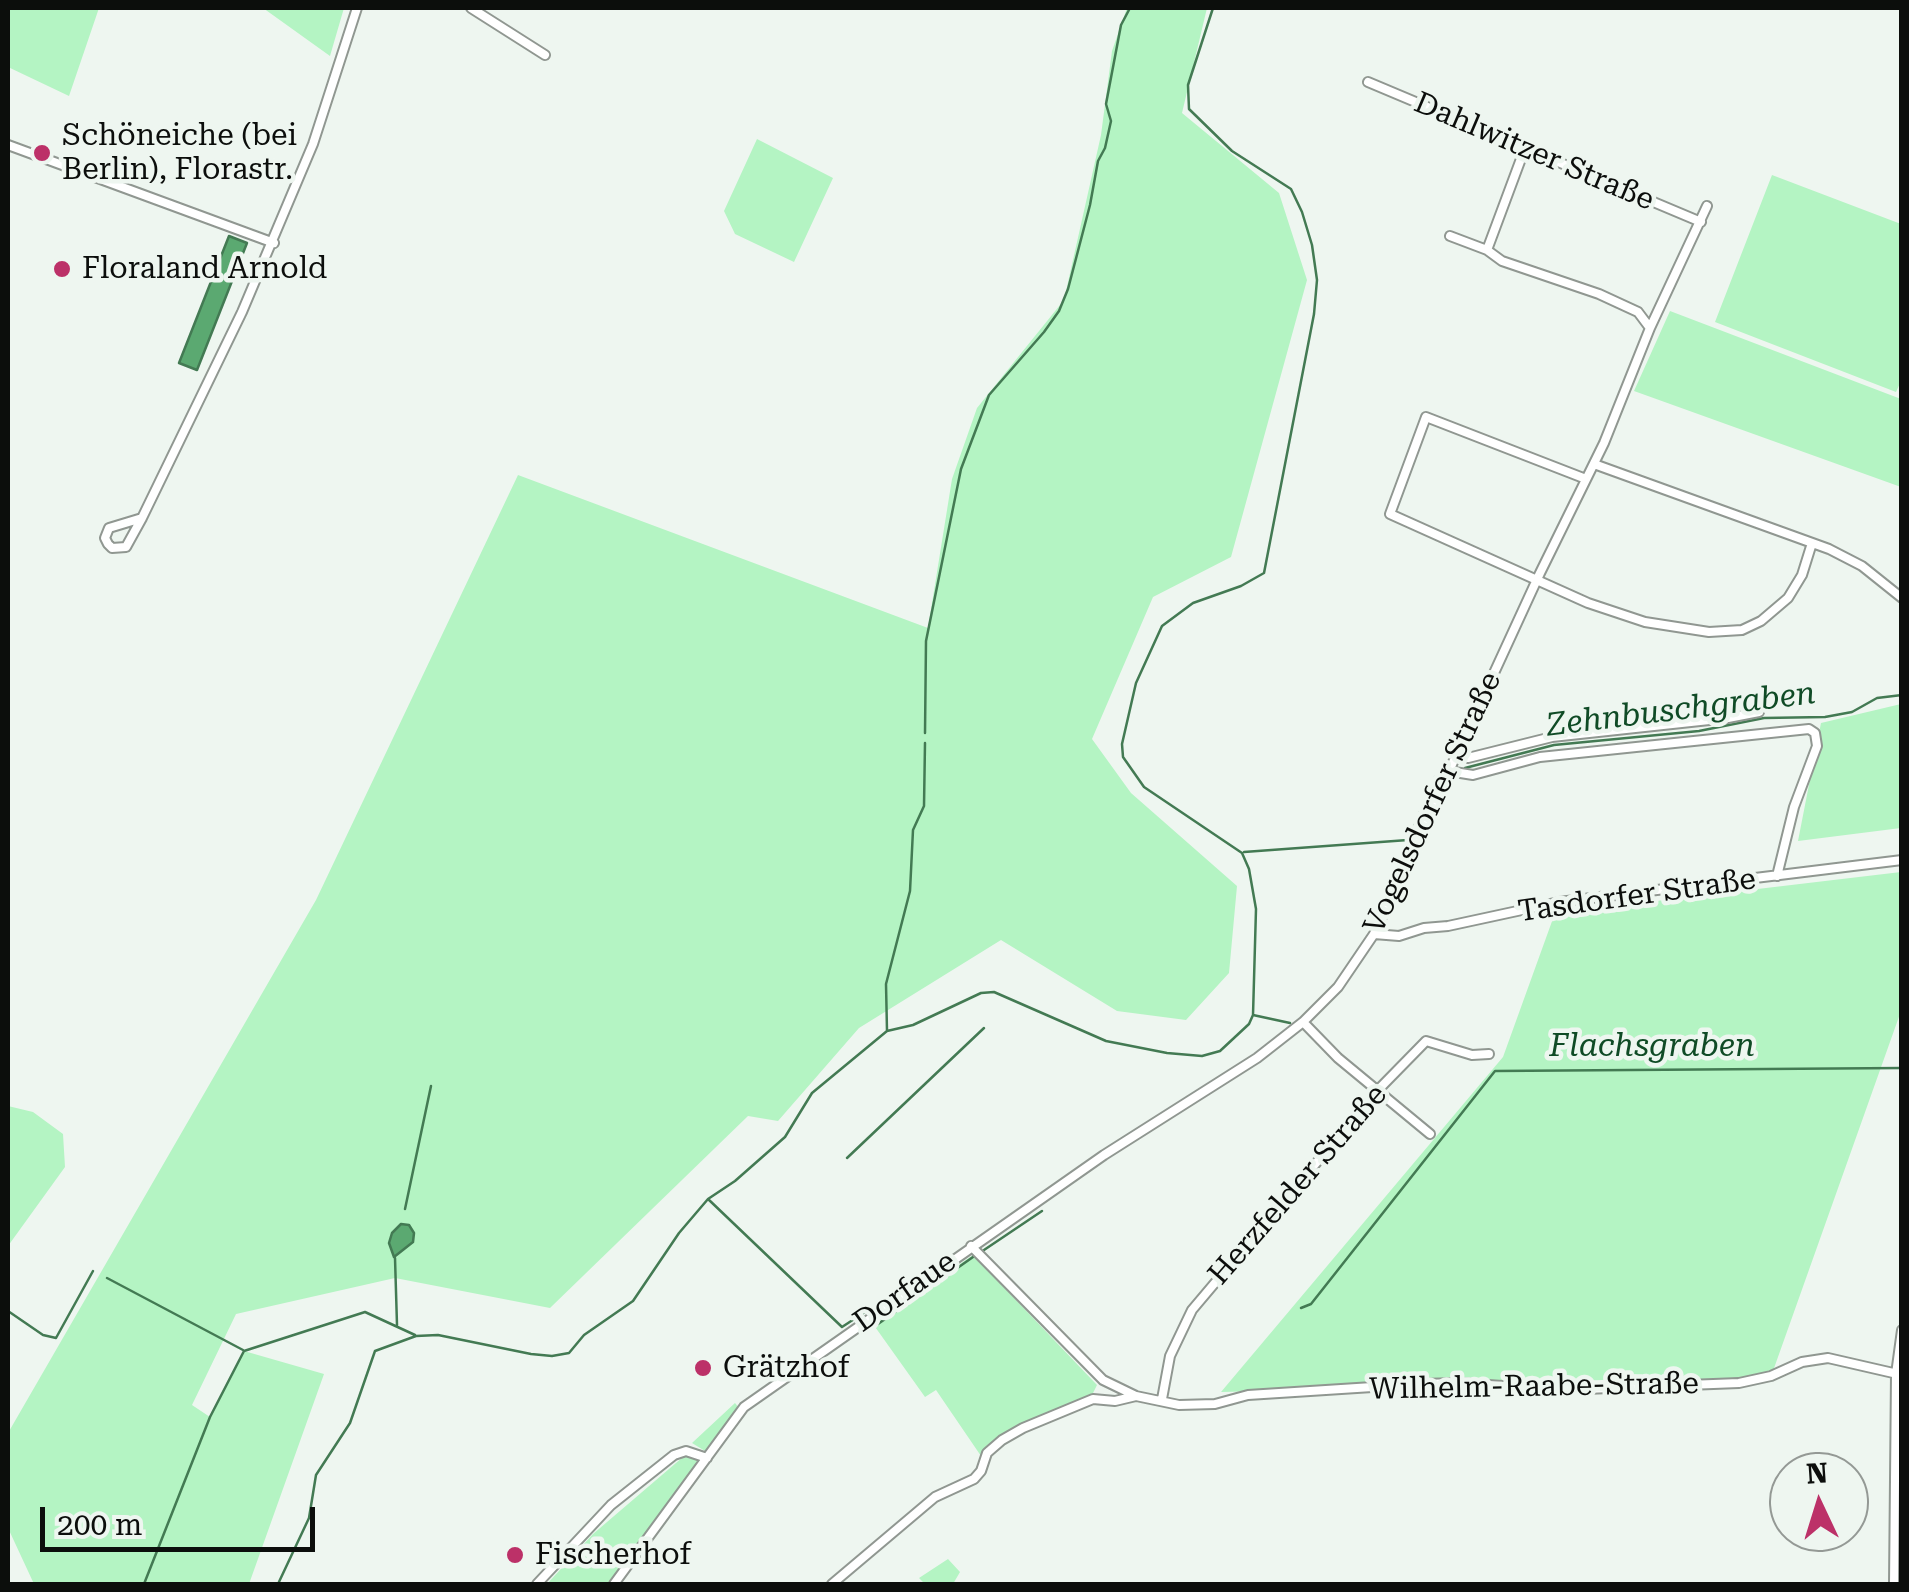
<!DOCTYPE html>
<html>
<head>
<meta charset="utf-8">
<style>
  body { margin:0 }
  #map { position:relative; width:1909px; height:1592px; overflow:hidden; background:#eef6f0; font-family:"Roboto Serif",serif }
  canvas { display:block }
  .frame { position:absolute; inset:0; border:10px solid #0c0e0c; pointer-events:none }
  .north { position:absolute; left:1769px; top:1452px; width:100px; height:100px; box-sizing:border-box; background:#eef6f0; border:2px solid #949995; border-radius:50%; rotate:356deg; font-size:28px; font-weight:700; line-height:40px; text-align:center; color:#0c0e0c }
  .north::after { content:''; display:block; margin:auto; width:35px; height:45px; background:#bc3168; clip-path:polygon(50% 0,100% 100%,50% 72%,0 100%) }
  .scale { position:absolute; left:40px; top:1507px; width:275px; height:45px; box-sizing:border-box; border:5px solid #0c0e0c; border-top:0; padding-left:12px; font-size:30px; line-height:35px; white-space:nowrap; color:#0c0e0c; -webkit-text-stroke:8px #eef6f0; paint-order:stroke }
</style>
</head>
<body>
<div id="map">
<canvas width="1909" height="1592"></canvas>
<div class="frame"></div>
<div class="north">N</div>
<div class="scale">200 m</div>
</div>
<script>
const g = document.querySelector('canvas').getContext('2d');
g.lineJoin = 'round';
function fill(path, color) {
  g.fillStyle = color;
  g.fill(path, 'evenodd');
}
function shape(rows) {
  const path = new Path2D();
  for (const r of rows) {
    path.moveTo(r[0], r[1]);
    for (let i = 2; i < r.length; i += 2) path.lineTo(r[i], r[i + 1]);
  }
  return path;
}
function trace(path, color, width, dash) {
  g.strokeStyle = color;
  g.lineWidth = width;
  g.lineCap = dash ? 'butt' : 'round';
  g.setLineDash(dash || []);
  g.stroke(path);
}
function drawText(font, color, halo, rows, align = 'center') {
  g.font = font + ' "Roboto Serif",serif';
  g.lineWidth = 9;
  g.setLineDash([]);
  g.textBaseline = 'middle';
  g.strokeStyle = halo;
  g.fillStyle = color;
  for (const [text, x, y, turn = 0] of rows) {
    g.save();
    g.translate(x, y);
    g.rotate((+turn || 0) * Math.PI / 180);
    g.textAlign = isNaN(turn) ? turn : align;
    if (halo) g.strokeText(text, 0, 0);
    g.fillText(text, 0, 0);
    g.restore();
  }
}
fill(shape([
  [8,8,99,8,69,96,8,67],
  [263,8,344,8,330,56],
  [1127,8,1207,8,1182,113,1279,193,1307,280,1231,557,1153,597,1092,739,1131,793,1237,886,1229,973,1186,1020,1117,1011,1001,940,859,1028,778,1121,748,1116,550,1308,395,1278,236,1314,192,1405,210,1417,244,1351,324,1374,249,1584,34,1584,8,1528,8,1433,316,900,518,475,928,628,952,479,977,408,1064,300,1101,135,1112,51],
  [757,139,833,178,794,262,735,234,724,211],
  [1772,175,1901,224,1902,379,1896,392,1715,322],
  [1670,311,1901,399,1901,487,1634,391],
  [1901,704,1901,828,1798,841,1821,723],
  [1901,872,1901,1011,1773,1371,1739,1380,1221,1392,1503,1057,1555,913],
  [8,1106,33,1112,63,1134,65,1167,8,1246],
  [973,1255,1097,1385,1090,1399,1010,1432,981,1456,936,1390,925,1397,873,1324],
  [735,1403,739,1408,705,1451,692,1443],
  [683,1457,702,1457,609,1584,547,1584,593,1534],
  [948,1559,960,1572,953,1584,925,1584,919,1578]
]), '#b4f4c3');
const water = shape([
  [229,236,247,243,197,370,179,363,229,236],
  [401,1224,409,1225,414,1233,413,1242,394,1257,389,1243,392,1233,401,1224]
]);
fill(water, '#5ba971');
trace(water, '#437a53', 2.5);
trace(shape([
  [925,733,926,641,961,469,989,395,1044,332,1059,311,1068,289,1090,205,1098,161,1105,148,1111,121,1106,104,1121,25,1130,8],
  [1465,768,1554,745,1699,731,1764,718,1825,717,1852,712,1877,698,1902,695],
  [1244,852,1408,840,1435,777,1440,775],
  [1253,1015,1290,1023],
  [887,1031,886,984,910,891,913,830,924,806,925,743],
  [847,1158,984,1028],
  [708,1199,842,1327,868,1310],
  [405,1209,431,1086],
  [984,1250,1042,1211],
  [395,1258,397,1325],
  [107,1278,243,1350],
  [1301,1308,1311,1304,1495,1071,1902,1068],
  [8,1311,43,1335,56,1338,93,1271],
  [878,1324,973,1257],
  [144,1584,210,1417,244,1351,365,1312,415,1335],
  [278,1584,309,1518,316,1475,350,1423,375,1351,416,1336,438,1335,531,1354,552,1356,569,1353,584,1335,633,1301,679,1233,708,1199,735,1181,785,1137,812,1093,887,1031,913,1025,981,993,994,992,1106,1041,1167,1053,1202,1056,1220,1051,1249,1024,1253,1015,1256,909,1249,869,1242,853,1144,787,1123,757,1122,744,1136,683,1162,626,1193,603,1241,586,1264,573,1314,314,1317,280,1312,245,1302,212,1291,189,1232,151,1189,109,1188,85,1213,8]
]), '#437a53', 2.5);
const minor = shape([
  [471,8,545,55],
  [1368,82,1701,222],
  [8,145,274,243],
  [1450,236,1487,250,1502,261,1599,294,1638,312,1650,328],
  [1487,250,1525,148],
  [1594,464,1829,549,1862,566,1902,598],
  [1586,479,1426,417,1390,514,1588,603,1645,622,1709,632,1742,630,1761,621,1788,598,1802,575,1812,543],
  [142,518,126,547,112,548,108,544,105,538,109,528,142,518,242,312,313,144,357,8],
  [1456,755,1468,758,1552,737,1728,718,1759,712],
  [1448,771,1473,775,1540,757,1809,729,1815,733,1817,746,1794,807,1777,876],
  [1374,934,1399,936,1424,928,1448,926,1559,902,1902,860],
  [1303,1022,1338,1058,1430,1134],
  [971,1246,1103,1380,1136,1396,1179,1405,1215,1404,1248,1395,1419,1384,1460,1383,1559,1390,1739,1383,1771,1376,1802,1362,1828,1358,1902,1375],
  [1162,1399,1170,1356,1192,1310,1377,1091,1426,1041,1472,1055,1489,1054],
  [537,1584,611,1505,674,1455,686,1451,707,1458],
  [614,1584,744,1407,1104,1155,1257,1058,1303,1022,1338,987,1374,934,1540,573,1604,443,1650,328,1707,206],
  [832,1584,935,1497,974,1479,981,1471,987,1453,1002,1440,1023,1428,1093,1399,1115,1401,1136,1396],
  [1894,1584,1896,1374,1902,1330]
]);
trace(minor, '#909791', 12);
trace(minor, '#fff', 8);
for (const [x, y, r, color] of [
  [42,153,10,"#bc3168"],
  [62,269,10,"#bc3168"],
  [703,1368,10,"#bc3168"],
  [515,1555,10,"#bc3168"]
]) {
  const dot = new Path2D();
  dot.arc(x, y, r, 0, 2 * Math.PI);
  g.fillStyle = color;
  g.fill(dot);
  trace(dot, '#eef6f0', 4);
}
drawText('30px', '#0c0e0c', '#eef6f0', [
  ["Schöneiche (bei",62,136],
  ["Berlin), Florastr.",62,170],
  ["Floraland Arnold",82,269],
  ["Grätzhof",723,1368],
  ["Fischerhof",535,1555]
], 'left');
drawText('30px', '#0c0e0c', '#eef6f0', [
  ["Dahlwitzer Straße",1534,152,23],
  ["Vogelsdorfer Straße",1433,803,-65],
  ["Tasdorfer Straße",1637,896,-8],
  ["Herzfelder Straße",1298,1185,-49],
  ["Dorfaue",905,1292,-35],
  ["Wilhelm-Raabe-Straße",1534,1387,-1]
]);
drawText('italic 32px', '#104b26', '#eef6f0', [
  ["Zehnbuschgraben",1681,710,-7],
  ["Flachsgraben",1652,1047]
]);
</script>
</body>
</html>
